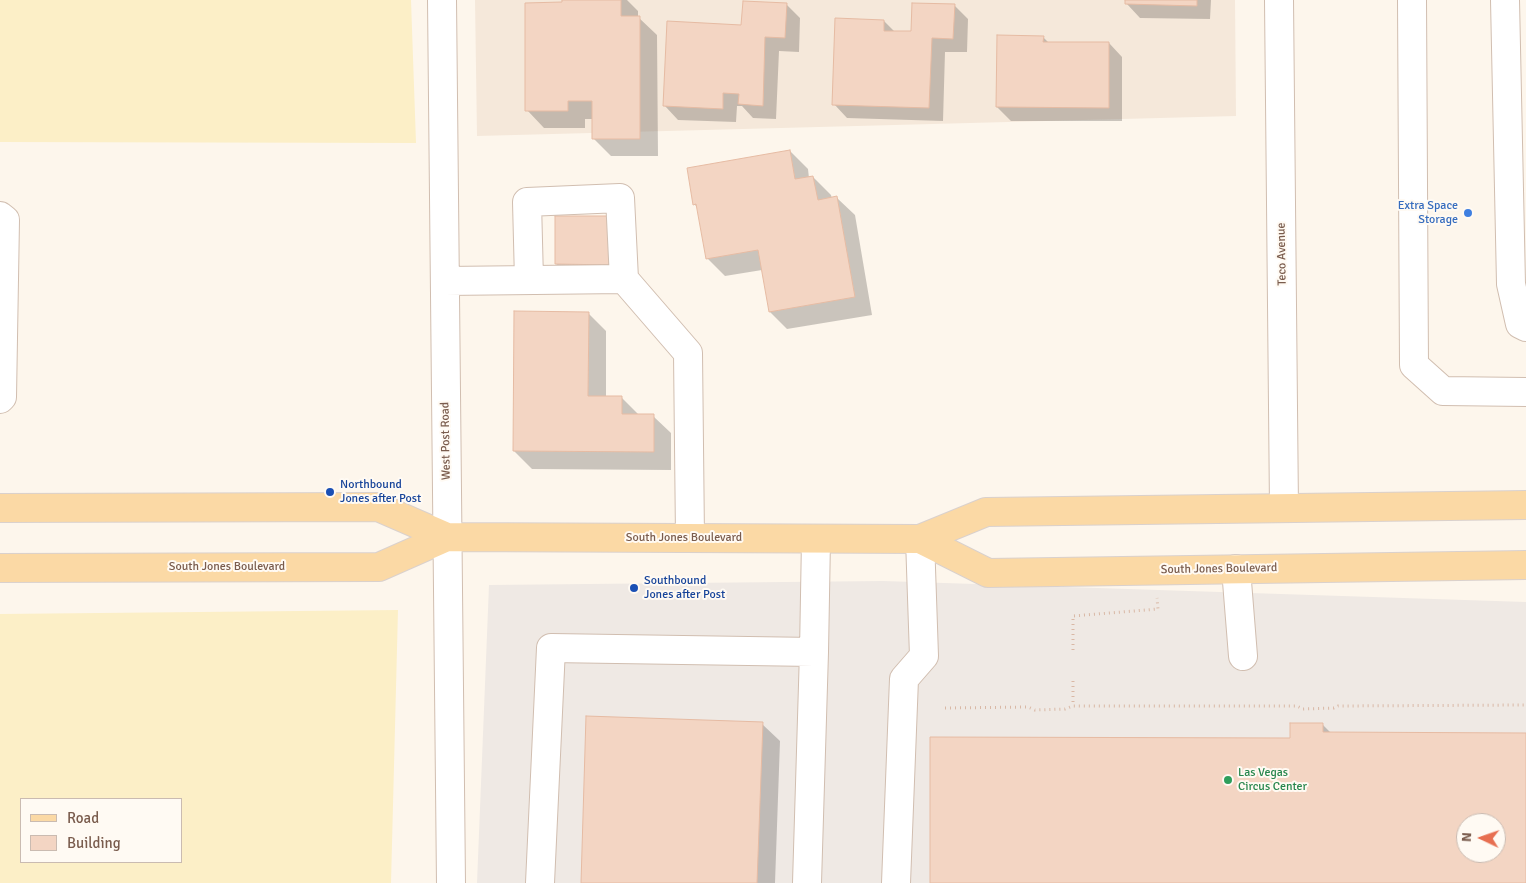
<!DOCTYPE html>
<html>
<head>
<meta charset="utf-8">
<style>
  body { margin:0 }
  #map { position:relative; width:1526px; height:883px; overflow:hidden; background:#fdf6ec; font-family:Signika,sans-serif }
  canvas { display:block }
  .legend { position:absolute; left:20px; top:798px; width:162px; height:65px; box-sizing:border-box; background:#fffaf3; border:1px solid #cabbb1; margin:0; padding:6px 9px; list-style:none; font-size:15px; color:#7a5c4d }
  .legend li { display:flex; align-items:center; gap:10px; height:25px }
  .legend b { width:25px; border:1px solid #cabbb1 }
  .north { position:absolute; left:1456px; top:813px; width:50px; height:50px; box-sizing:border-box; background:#fffaf3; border:1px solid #cabbb1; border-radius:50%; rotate:273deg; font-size:14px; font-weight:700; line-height:20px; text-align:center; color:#7a5c4d }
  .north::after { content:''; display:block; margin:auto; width:18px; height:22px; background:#e76f51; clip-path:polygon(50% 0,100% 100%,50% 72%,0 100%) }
</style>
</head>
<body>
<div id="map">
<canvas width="1526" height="883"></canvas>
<ul class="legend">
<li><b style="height:6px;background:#fbd9a5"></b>Road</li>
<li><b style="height:14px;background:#f3d5c3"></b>Building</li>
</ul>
<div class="north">N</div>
</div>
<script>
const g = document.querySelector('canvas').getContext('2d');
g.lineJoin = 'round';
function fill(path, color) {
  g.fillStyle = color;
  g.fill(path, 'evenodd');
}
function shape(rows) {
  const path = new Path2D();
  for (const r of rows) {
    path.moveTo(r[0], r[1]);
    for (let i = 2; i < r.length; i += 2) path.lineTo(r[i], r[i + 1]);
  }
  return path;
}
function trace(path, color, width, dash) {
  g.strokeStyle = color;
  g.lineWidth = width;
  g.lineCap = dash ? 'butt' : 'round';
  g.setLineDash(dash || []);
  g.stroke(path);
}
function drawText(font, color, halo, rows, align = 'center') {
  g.font = font + ' Signika,sans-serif';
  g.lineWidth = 4;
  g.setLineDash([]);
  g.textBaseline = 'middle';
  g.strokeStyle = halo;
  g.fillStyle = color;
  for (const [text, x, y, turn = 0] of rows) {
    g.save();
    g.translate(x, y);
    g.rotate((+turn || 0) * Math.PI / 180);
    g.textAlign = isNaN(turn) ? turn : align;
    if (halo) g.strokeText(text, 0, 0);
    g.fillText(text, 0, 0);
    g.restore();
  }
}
fill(shape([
  [475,0,1235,0,1236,116,477,136]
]), '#f5e8da');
fill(shape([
  [883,581,1526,602,1526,883,477,883,489,585],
  [1466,823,1496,823,1496,853,1466,853]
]), '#efe9e4');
fill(shape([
  [0,0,411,0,416,143,0,142],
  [398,610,391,883,0,883,0,614],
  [21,799,181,799,181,862,21,862]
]), '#fcefc7');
fill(shape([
  [563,0,627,0,638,11,638,17,657,35,658,156,611,156,593,138,593,119,585,119,585,128,544,128,527,110,563,4],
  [1127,0,1211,0,1210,19,1140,18,1127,4],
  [786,4,800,18,799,52,779,51,776,119,753,118,742,106,737,106,736,122,678,120,665,106,742,26],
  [954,5,968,19,967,52,945,52,943,121,847,118,834,104,884,21,895,32,912,33],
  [1043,37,1049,43,1109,43,1122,57,1122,121,1011,121,997,107],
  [790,151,808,169,809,178,813,177,831,195,832,199,837,198,855,215,872,315,787,329,770,312,762,270,725,276,707,258,698,208,694,204],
  [621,226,621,274,566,273,556,264],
  [588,313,606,331,606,397,621,397,639,415,653,416,671,433,671,470,532,469,514,451],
  [762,724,780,741,775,883,582,883],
  [1323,725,1332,734,1526,734,1526,883,931,883,1291,739],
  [1466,823,1496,823,1496,853,1466,853]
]), '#0003');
const building = shape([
  [562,0,621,0,621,16,640,16,640,139,592,139,592,101,568,101,568,111,525,111,525,3,562,2,562,0],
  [1125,0,1197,0,1197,6,1125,4,1125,0],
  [743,1,787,3,785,38,765,37,763,106,738,104,739,94,723,93,723,109,663,106,667,21,741,25,743,1],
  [912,3,955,4,953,39,932,38,929,108,832,105,835,18,884,20,884,31,911,31,912,3],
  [997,35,1044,36,1043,42,1109,42,1109,108,996,107,997,35],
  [790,150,795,179,813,176,818,200,837,196,855,297,769,312,758,250,706,259,696,204,693,205,687,168,790,150],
  [555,216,612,216,612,265,555,264,555,216],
  [514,311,589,312,588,396,622,396,622,414,654,414,654,452,513,451,514,311],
  [586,716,763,722,757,883,581,883,586,716],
  [1290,723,1323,723,1323,732,1526,733,1526,883,930,883,930,737,1290,738,1290,723],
  [1466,823,1496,823,1496,853,1466,853,1466,823]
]);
fill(building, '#f3d5c3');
trace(building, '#e6bba3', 1);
const minor = shape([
  [442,0,451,883],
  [1279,0,1284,508],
  [1412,0,1414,365,1443,391,1526,392],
  [1505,0,1511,284,1520,324,1526,327],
  [0,216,5,220,2,397,0,399],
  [529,280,527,202,620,198,624,279],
  [445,281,624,279,688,353,690,538],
  [1236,569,1243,656],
  [540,883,551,648,814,652,816,539],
  [807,883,814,652],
  [896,883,904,679,924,656,920,539]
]);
const major = shape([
  [0,508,378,507,447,537,920,539,986,512,1526,505],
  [920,539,988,573,1526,565],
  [0,568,379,567,447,537]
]);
trace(minor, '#d1beb0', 30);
trace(major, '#dad1cd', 30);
trace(shape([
  [1073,650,1073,616,1158,609,1157,598],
  [1073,681,1073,706],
  [945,708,1028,707,1035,710,1065,709,1073,706,1297,706,1303,709,1334,708,1338,706,1526,705]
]), '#d9b8a5', 3, [1, 4]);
trace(minor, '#fff', 28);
trace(major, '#fbd9a5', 28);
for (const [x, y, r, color] of [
  [1468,213,5,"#3f7fe0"],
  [330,492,5,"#1a4fb4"],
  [634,588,5,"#1a4fb4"],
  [1228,780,5,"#2e9e5b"]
]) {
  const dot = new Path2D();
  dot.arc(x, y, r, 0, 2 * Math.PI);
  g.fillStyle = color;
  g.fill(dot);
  trace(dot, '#fffaf3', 2);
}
drawText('12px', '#366cbe', '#fffaf3', [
  ["Extra Space",1458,206],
  ["Storage",1458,220]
], 'right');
drawText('12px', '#7a5c4d', '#fffaf3', [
  ["Teco Avenue",1282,254,-91],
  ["West Post Road",446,441,-91],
  ["South Jones Boulevard",684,538],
  ["South Jones Boulevard",227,567],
  ["South Jones Boulevard",1219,569,-1]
]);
drawText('12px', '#164399', '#fffaf3', [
  ["Northbound",340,485],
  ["Jones after Post",340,499],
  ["Southbound",644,581],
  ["Jones after Post",644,595]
], 'left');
drawText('12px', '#27864d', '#fffaf3', [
  ["Las Vegas",1238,773],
  ["Circus Center",1238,787]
], 'left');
</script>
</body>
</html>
